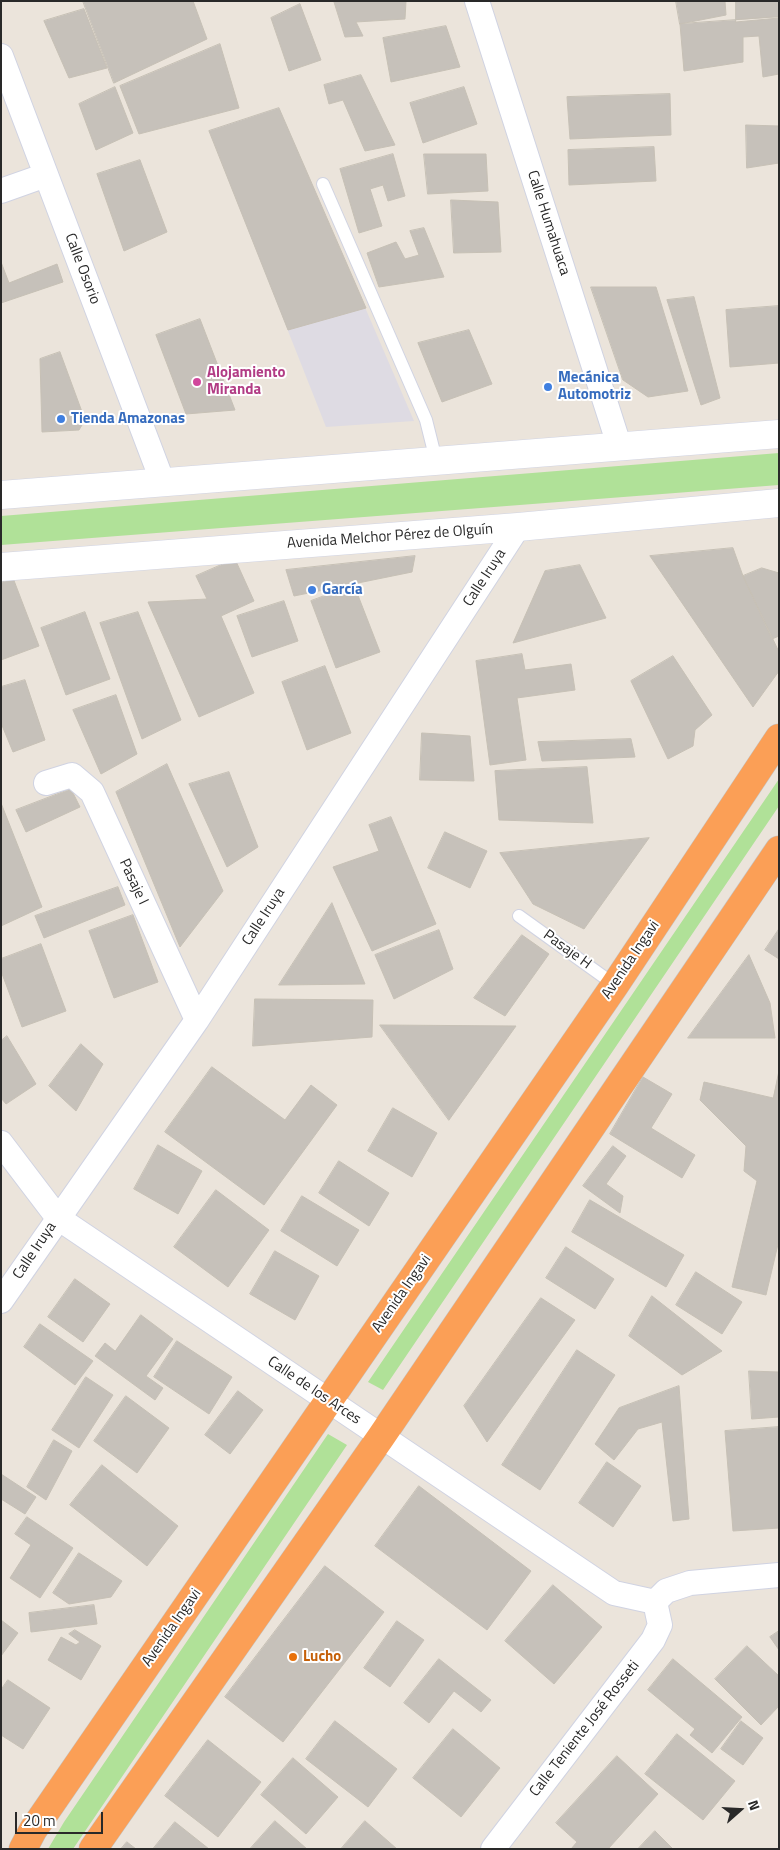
<!DOCTYPE html>
<html>
<head>
<meta charset="utf-8">
<style>
  body { margin:0 }
  #map { position:relative; width:780px; height:1850px; overflow:hidden; background:#ebe4db; font-family:"Titillium Web",sans-serif }
  canvas { display:block }
  .frame { position:absolute; inset:0; border:2px solid #292929; pointer-events:none }
  .north { position:absolute; left:715px; top:1785px; width:50px; height:50px; -webkit-text-stroke:4px #fff; paint-order:stroke; rotate:71deg; font-size:14px; font-weight:700; line-height:20px; text-align:center; color:#292929 }
  .north::after { content:''; display:block; margin:auto; width:18px; height:22px; background:#292929; clip-path:polygon(50% 0,100% 100%,50% 72%,0 100%) }
  .scale { position:absolute; left:15px; top:1812px; width:88px; height:22px; box-sizing:border-box; border:2px solid #292929; border-top:0; padding-left:6px; font-size:15px; line-height:18px; white-space:nowrap; color:#292929; -webkit-text-stroke:4px #fff; paint-order:stroke }
</style>
</head>
<body>
<div id="map">
<canvas width="780" height="1850"></canvas>
<div class="frame"></div>
<div class="north">N</div>
<div class="scale">20 m</div>
</div>
<script>
const g = document.querySelector('canvas').getContext('2d');
g.lineJoin = 'round';
function fillPath(path, color) { g.fillStyle = color; g.fill(path, 'evenodd'); }
function strokePath(path, color, width, dash) { g.strokeStyle = color; g.lineWidth = width; g.lineCap = dash ? 'butt' : 'round'; g.setLineDash(dash || []); g.stroke(path); }
function write(font, color, halo, rows, align = 'center') {
  g.font = font + ' "Titillium Web",sans-serif'; g.lineWidth = 4; g.setLineDash([]); g.textBaseline = 'middle'; g.strokeStyle = halo; g.fillStyle = color; for (const [text, x, y, turn = 0] of rows) {
    g.save(); g.translate(x, y); g.rotate((+turn || 0) * Math.PI / 180); g.textAlign = isNaN(turn) ? turn : align; if (halo) g.strokeText(text, 0, 0); g.fillText(text, 0, 0); g.restore();
  }
}
fillPath(new Path2D(`
  M279,108L414,421L326,427L209,131Z`), '#dedbe3');
fillPath(new Path2D(`
  M779,453V485L1,545V516Z
  M779,779V806L383,1390L368,1382Z
  M328,1434L347,1445L73,1849H48L64,1822Z`), '#b0e198');
const building = new Path2D(`
  M83,1H193L207,39L114,83Z
  M406,1L405,19L356,22L363,36L345,37L334,2Z
  M676,1H725L726,15L680,24Z
  M736,1H779V18L736,22Z
  M300,4L321,60L289,71L271,18Z
  M84,9L107,68L69,78L44,21Z
  M779,17V74L763,77L759,36L743,37V62L684,71L680,24Z
  M446,26L460,67L391,82L383,38Z
  M220,44L239,108L139,134L120,86Z
  M361,75L395,145L365,151L343,100L329,104L324,85Z
  M115,87L133,133L96,150L79,104Z
  M464,87L477,124L423,143L410,103Z
  M670,94L671,135L570,139L567,97Z
  M279,108L366,308L288,330L209,131Z
  M746,125L779,126V163L747,168Z
  M654,147L656,181L569,185L568,150Z
  M393,154L405,196L388,201L383,185L370,189L382,226L359,233L340,169Z
  M424,154H486L488,191L428,194Z
  M140,160L167,232L124,251L97,174Z
  M451,200L498,202L501,252L454,253Z
  M424,228L444,277L379,287L367,253L396,242L405,259L419,255L410,231Z
  M1,262L9,283L57,264L63,282L1,303Z
  M591,287H656L688,391L648,397L623,380Z
  M694,297L720,398L701,405L667,300Z
  M779,306V363L730,367L726,310Z
  M200,319L235,410L186,414L156,335Z
  M469,330L492,384L442,402L418,343Z
  M60,352L85,420L79,430L42,432L40,359Z
  M733,548L743,576L779,652V671L753,707L650,556Z
  M415,556L412,572L294,596L286,570Z
  M235,559L254,601L221,616L254,693L199,717L148,602L207,599L196,576Z
  M580,565L606,618L513,643L545,571Z
  M762,568L779,573V636L772,639L743,576Z
  M13,578L39,646L1,660V583Z
  M354,585L380,652L336,668L311,601Z
  M284,601L298,641L252,657L237,616Z
  M85,612L110,679L66,695L41,628Z
  M138,612L181,720L142,739L100,623Z
  M522,654L525,670L571,664L575,690L517,698L526,760L490,765L476,661Z
  M673,656L712,715L695,730L693,746L668,759L631,681Z
  M325,666L351,733L307,750L282,682Z
  M25,680L45,740L13,752L1,723V687Z
  M116,695L137,754L101,774L73,710Z
  M422,733L470,736L474,781L420,780Z
  M631,739L635,757L542,761L538,742Z
  M167,764L223,891L180,947L116,792Z
  M587,767L593,823L499,820L495,771Z
  M229,772L258,847L227,867L189,784Z
  M71,789L80,807L26,832L16,810Z
  M1,803L42,907L1,926Z
  M391,817L436,924L372,951L333,867L379,851L369,825Z
  M445,832L487,851L470,888L428,868Z
  M649,838L584,929L533,904L500,853Z
  M118,887L125,905L44,938L35,916Z
  M332,903L365,984L279,985Z
  M133,915L158,982L114,998L89,931Z
  M779,929V959L765,950Z
  M439,930L453,969L394,999L375,955Z
  M522,935L549,954L505,1016L474,998Z
  M41,944L66,1011L22,1027L1,971V959Z
  M749,955L770,1003L775,1038H688Z
  M255,999L373,1000L372,1037L253,1046Z
  M380,1025L516,1026L449,1120Z
  M7,1036L36,1084L6,1104L1,1098V1041Z
  M81,1044L103,1064L76,1111L49,1086Z
  M212,1067L285,1120L311,1085L337,1105L264,1205L165,1132Z
  M779,1071V1240L766,1295L732,1287L757,1181L744,1171L746,1146L700,1100L704,1082L773,1098Z
  M643,1077L672,1094L651,1128L695,1155L682,1178L610,1134Z
  M393,1108L437,1133L412,1177L368,1151Z
  M158,1145L202,1171L178,1214L134,1189Z
  M613,1146L626,1156L606,1184L623,1196L620,1213L583,1186Z
  M339,1161L389,1193L369,1226L319,1193Z
  M216,1190L269,1230L228,1287L174,1247Z
  M302,1196L359,1230L337,1266L281,1231Z
  M590,1200L684,1255L666,1287L572,1232Z
  M566,1247L614,1279L595,1309L546,1278Z
  M275,1251L319,1276L295,1320L250,1294Z
  M696,1272L742,1302L722,1334L676,1305Z
  M75,1279L110,1304L83,1342L48,1317Z
  M652,1296L722,1351L682,1375L629,1336Z
  M541,1298L575,1320L487,1442L464,1406Z
  M141,1315L173,1339L146,1376L163,1388L155,1400L95,1356L105,1343L115,1351Z
  M40,1324L93,1361L75,1385L24,1347Z
  M177,1341L232,1377L209,1414L154,1377Z
  M577,1350L615,1375L540,1490L502,1465Z
  M749,1371L779,1372V1417L752,1419Z
  M86,1377L113,1395L79,1448L52,1430Z
  M679,1386L689,1519L673,1521L662,1422L638,1429L614,1460L595,1444L619,1408Z
  M238,1391L263,1410L230,1454L205,1435Z
  M126,1396L169,1428L137,1473L94,1441Z
  M779,1427V1528L733,1531L725,1431Z
  M54,1440L72,1451L46,1500L27,1487Z
  M607,1462L641,1486L613,1527L579,1503Z
  M102,1465L178,1526L147,1566L70,1505Z
  M1,1474L36,1497L25,1514L1,1499Z
  M419,1486L531,1571L487,1630L375,1546Z
  M27,1517L73,1548L40,1598L10,1578L31,1545L15,1534Z
  M79,1553L122,1581L111,1597L69,1604L53,1593Z
  M325,1566L384,1612L283,1742L225,1697Z
  M553,1585L602,1627L554,1684L505,1641Z
  M94,1605L97,1624L31,1632L29,1613Z
  M1,1620L18,1633L1,1656Z
  M397,1621L424,1640L390,1687L364,1668Z
  M75,1630L101,1646L81,1680L48,1660L61,1637L76,1645L80,1642L69,1634Z
  M779,1631V1650L770,1637Z
  M747,1646L779,1676V1706L761,1725L715,1679Z
  M439,1659L491,1700L481,1712L454,1691L429,1723L404,1703Z
  M673,1659L742,1717L712,1753L690,1735L695,1729L648,1690Z
  M8,1680L50,1708L23,1749L1,1735V1690Z
  M335,1721L397,1769L368,1807L306,1759Z
  M741,1721L763,1738L743,1765L721,1749Z
  M453,1729L500,1768L461,1817L413,1778Z
  M677,1734L735,1781L703,1820L645,1774Z
  M208,1740L261,1782L218,1837L165,1796Z
  M617,1756L658,1794L608,1849H571L577,1842L556,1823Z
  M293,1758L338,1797L306,1834L261,1795Z
  M275,1821L307,1849H250Z
  M365,1821L397,1849H341Z
  M175,1822L209,1849H153Z
  M655,1831L673,1849H638Z
  M127,1842L136,1849H121Z`);
fillPath(building, '#c6c1ba');
strokePath(building, '#c6c0b5', 1);
const lane = new Path2D(`
  M323,184L426,420L436,460
  M519,916L615,985`);
const street = new Path2D(`
  M477,1L619,445
  M1,56L163,483
  M1,191L46,175
  M46,783L72,775L92,792L197,1020
  M1,1143L58,1218L614,1593L655,1602
  M1,1301L197,1020L518,527
  M655,1602L666,1591L690,1583L779,1575
  M493,1849L653,1640L660,1625L655,1602`);
const secondary = new Path2D(`
  M1,495L779,434
  M1,567L518,527L779,503`);
const highway = new Path2D(`
  M23,1849L33,1830L615,985L779,738
  M93,1849L381,1437L779,850`);
strokePath(lane, '#d0d3e2', 14);
strokePath(street, '#d0d3e2', 26);
strokePath(secondary, '#d0d3e2', 29);
strokePath(highway, '#c3c3c3', 29);
strokePath(lane, '#fff', 12);
strokePath(street, '#fff', 24);
strokePath(secondary, '#fff', 28);
strokePath(highway, '#fb9f56', 28);
for (const [x, y, r, color] of [
  [197,382,5,"#d1479c"],
  [548,387,5,"#3f7fe0"],
  [61,419,5,"#3f7fe0"],
  [312,590,5,"#3f7fe0"],
  [293,1657,5,"#e8710a"]
]) { const dot = new Path2D(); dot.arc(x, y, r, 0, 2 * Math.PI); g.fillStyle = color; g.fill(dot); strokePath(dot, '#fff', 2); }
write('15px', '#292929', '#fff', [
  ["Calle Humahuaca",548,223,72],
  ["Calle Osorio",82,269,69],
  ["Avenida Melchor Pérez de Olguín",390,537,-4],
  ["Calle Iruya",485,578,-57],
  ["Pasaje I",133,882,65],
  ["Calle Iruya",264,917,-57],
  ["Pasaje H",567,950,36],
  ["Avenida Ingavi",631,960,-56],
  ["Calle Iruya",35,1251,-56],
  ["Avenida Ingavi",402,1294,-55],
  ["Calle de los Arces",314,1391,34],
  ["Avenida Ingavi",172,1628,-55],
  ["Calle Teniente José Rosseti",585,1729,-52]
]);
write('bold 15px', '#b23c85', '#fff', [
  ["Alojamiento",207,373],
  ["Miranda",207,390]
], 'left');
write('bold 15px', '#366cbe', '#fff', [
  ["Mecánica",558,378],
  ["Automotriz",558,395],
  ["Tienda Amazonas",71,419],
  ["García",322,590]
], 'left');
write('bold 15px', '#c56008', '#fff', [
  ["Lucho",303,1657]
], 'left');
</script>
</body>
</html>
